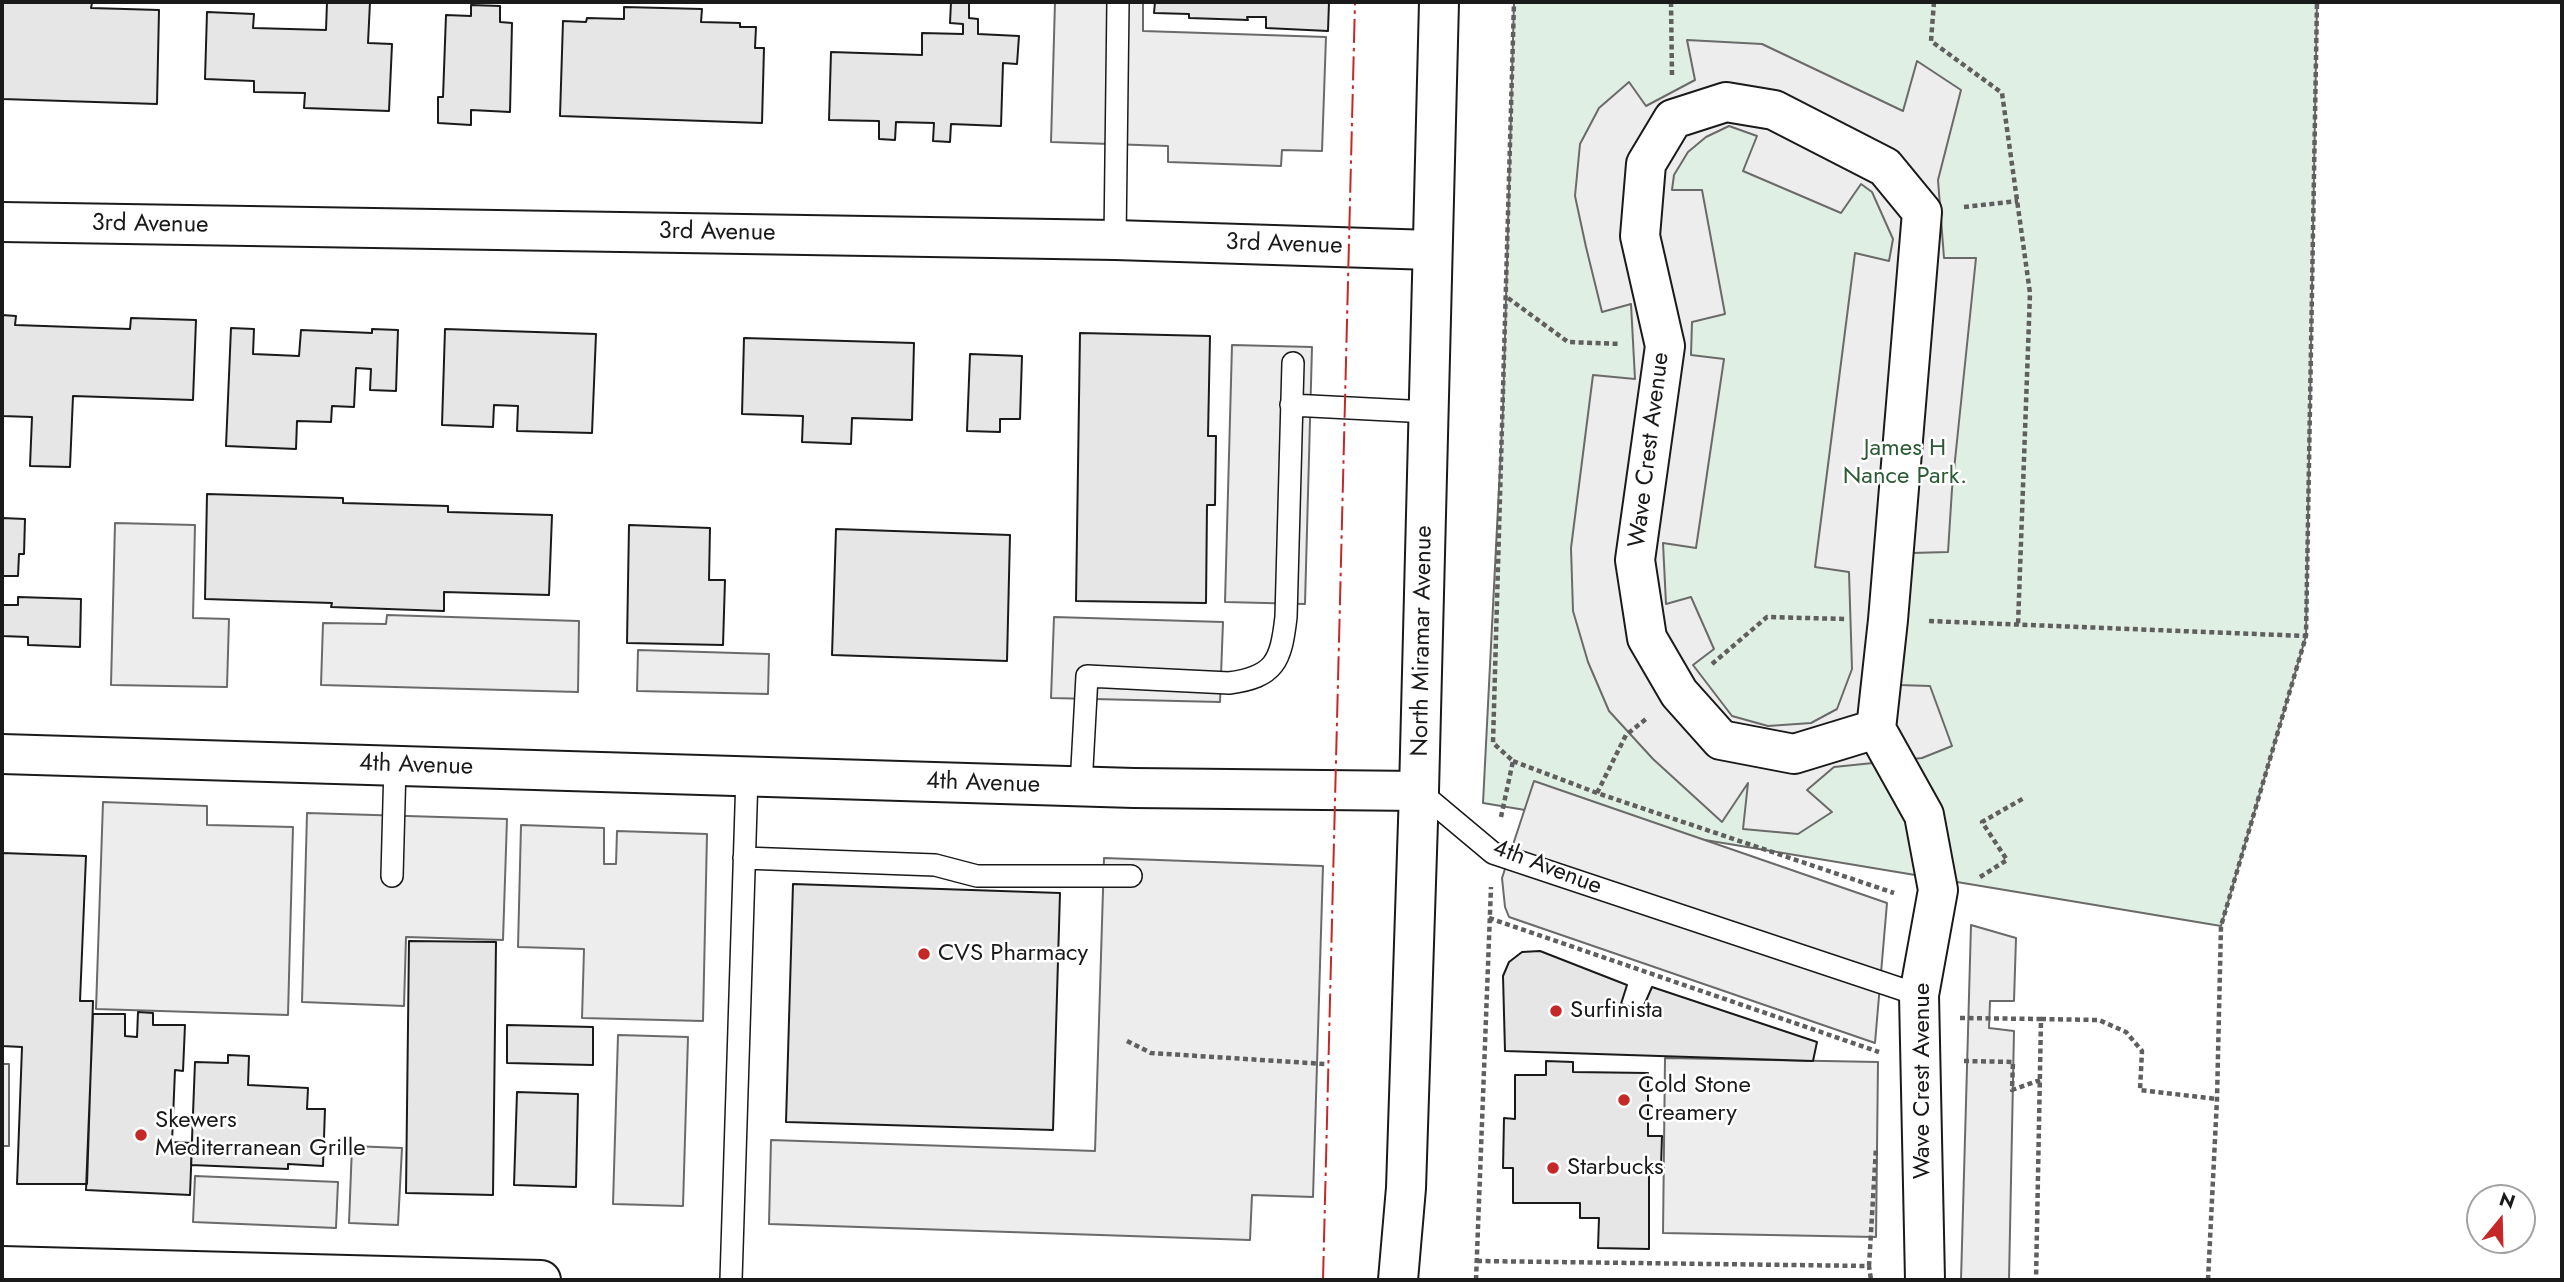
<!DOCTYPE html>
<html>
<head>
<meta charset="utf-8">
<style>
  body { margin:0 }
  #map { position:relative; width:2564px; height:1282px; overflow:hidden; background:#fff; font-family:Jost,sans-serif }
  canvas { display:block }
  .frame { position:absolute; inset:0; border:4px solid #1a1a1a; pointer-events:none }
  .north { position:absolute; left:2466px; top:1184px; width:70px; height:70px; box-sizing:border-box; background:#fff; border:2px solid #a3a3a3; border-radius:50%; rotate:19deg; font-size:19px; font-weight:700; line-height:28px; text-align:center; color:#1a1a1a }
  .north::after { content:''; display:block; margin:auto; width:24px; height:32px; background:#c62828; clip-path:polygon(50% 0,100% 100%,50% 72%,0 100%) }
</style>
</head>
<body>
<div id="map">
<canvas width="2564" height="1282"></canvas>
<div class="frame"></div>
<div class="north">N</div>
</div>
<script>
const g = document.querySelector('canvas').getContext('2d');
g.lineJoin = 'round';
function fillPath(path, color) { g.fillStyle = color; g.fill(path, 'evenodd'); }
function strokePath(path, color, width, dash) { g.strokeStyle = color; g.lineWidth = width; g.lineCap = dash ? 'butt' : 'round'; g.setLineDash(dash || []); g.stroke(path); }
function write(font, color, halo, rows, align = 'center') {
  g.font = font + ' Jost,sans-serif'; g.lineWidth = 5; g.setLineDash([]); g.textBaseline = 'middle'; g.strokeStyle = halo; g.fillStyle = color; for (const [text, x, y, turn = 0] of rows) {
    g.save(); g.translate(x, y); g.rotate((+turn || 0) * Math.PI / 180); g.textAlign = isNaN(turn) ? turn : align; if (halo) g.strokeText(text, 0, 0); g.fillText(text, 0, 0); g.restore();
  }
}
const green = new Path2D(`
  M1514,2H2317L2306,636L2221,926L1483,803L1503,409Z`);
fillPath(green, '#e0efe3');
strokePath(green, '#6a6a6a', 2);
const parking = new Path2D(`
  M1055,2H1143V31L1326,37L1322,151L1282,150L1281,166L1168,162V146L1051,142Z
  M1687,40L1762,44L1903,111L1917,61L1961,90L1938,180L1944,258H1976L1952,489L1948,552L1911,553L1899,685L1930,686L1952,746L1922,758L1834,767L1807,790L1832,812L1798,834L1743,829L1748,783L1722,822L1653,759L1609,711L1588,662L1573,611L1571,548L1593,375L1635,379L1631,304L1602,312L1586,247L1575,196L1580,144L1599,108L1629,82L1646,106L1695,80ZM1729,126L1757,136L1743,171L1841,213L1861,184L1872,192L1893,239L1889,261L1855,253L1815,567L1849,572L1852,669L1837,709L1811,723L1768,726L1732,716L1693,665L1714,649L1691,597L1666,604L1663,543L1696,548L1724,359L1691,355L1692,322L1725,314L1702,190H1672L1674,175L1688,152L1706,137Z
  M1232,345L1312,347L1305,604L1225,602Z
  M115,523L195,525L193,618L229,619L227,687L111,685Z
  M387,615L579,621L578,692L321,685L323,623L386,624Z
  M1054,617L1223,622L1220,702L1051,698Z
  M638,650L769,654L768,694L637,691Z
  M1534,781L1887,903L1875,1043L1509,917L1505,907L1502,878Z
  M103,802L207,806V825L293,827L288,1015L96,1009Z
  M307,813L507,819L503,940L406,937L404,1006L302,1002Z
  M521,825L604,828V864H616L617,831L707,834L703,1021L582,1018L584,949L518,947Z
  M1104,858L1323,866L1313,1197L1252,1195L1250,1240L769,1224L771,1140L1095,1151Z
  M1971,925L2016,938L2014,1001H1990L1989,1028L2014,1031L2009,1280H1961Z
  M618,1035L688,1037L683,1206L613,1204Z
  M1665,1058L1878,1062L1876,1237L1663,1233Z
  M2,1064H9V1146H2Z
  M352,1146L402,1148L398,1225L349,1223Z
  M195,1176L338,1182L336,1228L193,1222Z`);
fillPath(parking, '#ededed');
strokePath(parking, '#6a6a6a', 2);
const building = new Path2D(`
  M2,2L92,3L91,8L159,10L157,104L2,99Z
  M327,2H370L368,43L392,44L389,111L304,108L305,93L254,92V81L205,79L207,12L254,14L253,28L326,30Z
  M951,2H969V18L978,19V34L1019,36L1017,64L1003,63L1001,126L951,124L950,142L933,141L934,123L896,122L895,140L879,139V121L829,120L831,52L922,55V33L963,34V24L950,23Z
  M1155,2H1329L1328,31L1266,28V17H1247L1248,20L1189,18V14L1154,13Z
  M471,5L500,6V22L512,23L510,112L471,110V125L438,123V97H443L446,15L471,16Z
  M624,7L702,9L701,22L740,23V27H756L755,48H764L762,123L560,116L563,21L586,22L587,18L624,19Z
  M2,315L16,316L15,325L130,329L131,318L196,320L193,400L73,396L70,467L30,466L32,417L2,416Z
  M231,328L254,329L253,354L299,356L301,330L372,333V329L398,330L396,391L370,390L371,369L356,368L354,407L332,406L331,422L297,421L296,449L226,446Z
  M445,329L596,334L592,433L517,431L518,406L494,405L493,427L442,425Z
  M1080,333L1210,336L1208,436H1216L1215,505H1207L1206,603L1076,601Z
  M744,338L914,343L912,420L852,418L851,444L802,442L803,416L742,414Z
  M970,354L1022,356L1020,419H1000V432L967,431Z
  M207,494L343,498V503L448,506V512L552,515L549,595L444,592V611L331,607L332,603L205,599Z
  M2,518L25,519L24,554H19L18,576H2Z
  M629,525L710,528L709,580H725L723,645L627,643Z
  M836,529L1010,535L1007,661L832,655Z
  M18,597L81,599L80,647L28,645V637L2,636V605H18Z
  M2,853L86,856L80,1001H93L87,1184H17L22,1047L2,1046Z
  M793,884L1060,893L1053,1130L786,1122Z
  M409,941L496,942L493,1195L406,1193Z
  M1540,951L1627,985L1621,1004L1642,1010L1652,987L1817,1042L1813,1061L1505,1051L1503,976L1509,962L1522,952Z
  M138,1012L153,1013V1025H185L183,1071L175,1070L172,1142L192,1143L190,1195L86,1190L93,1014H125V1036L137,1037Z
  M507,1025L593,1027V1065L507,1063Z
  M228,1055L249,1056L248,1085L308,1088L307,1109H325L323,1166L288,1164V1169L191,1165L195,1062L228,1063Z
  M1546,1061L1573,1062V1072L1648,1073V1136H1662L1661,1167H1649V1249L1598,1248L1599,1218H1580V1203H1513V1168H1503L1504,1118L1515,1119V1075H1546Z
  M517,1092L578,1094L576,1187L514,1185Z`);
fillPath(building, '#e6e6e6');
strokePath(building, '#1a1a1a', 2);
const lane = new Path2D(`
  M1115,240L1118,2
  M1291,405L1428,412
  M1081,786L1087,676L1229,683C1275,677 1281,661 1286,617L1293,363
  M1419,791L1493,853L1919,995
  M744,858L935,865L977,876H1131
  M392,876L395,765
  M731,1280L747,776`);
const street = new Path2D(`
  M2,222L1115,240L1432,250
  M1876,729L1794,754L1721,740L1679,693L1647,638L1635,560L1665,346L1640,236L1646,164L1673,119L1726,102L1774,110L1885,167L1922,212L1888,620L1876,729L1924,815L1938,890L1919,995L1925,1280
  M2,754L1134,788L1419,791`);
const primary = new Path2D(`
  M2,1266L541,1280
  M1398,1280L1406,1188L1419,791L1439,2`);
strokePath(lane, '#1a1a1a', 24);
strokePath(street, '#1a1a1a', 42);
strokePath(primary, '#1a1a1a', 42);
strokePath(new Path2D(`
  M1671,2L1672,76
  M1934,2L1931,41L2002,93L2030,293L2018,625
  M1964,207L2018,201
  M1508,298L1568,342L1621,344
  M1929,621L2306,636
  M1712,664L1767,617L1846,619
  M1513,761L1597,793L1894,893
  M1597,793L1626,735L1646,719
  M1501,817L1513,761L1493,743L1514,2
  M1980,877L2007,860L1982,822L2024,798
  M1489,918L1879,1052
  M1960,1018L2041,1019L2036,1280
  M2041,1019L2099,1020L2126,1032L2142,1051L2140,1090L2217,1099
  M1127,1041L1151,1053L1325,1064
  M1964,1061L2013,1062L2012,1090L2040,1080
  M1477,1261L1869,1266L1871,1280
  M1869,1266L1876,1148
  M1476,1280L1491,887
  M2208,1280L2217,1099L2221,926L2306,636L2317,2`), '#5f5f5f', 4.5, [5, 3.5]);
strokePath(lane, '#fff', 21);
strokePath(street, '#fff', 38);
strokePath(primary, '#fff', 38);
strokePath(new Path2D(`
  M1323,1280L1355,2`), '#c62828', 2, [24, 5, 3.5, 5]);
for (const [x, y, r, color] of [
  [924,954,7,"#c62828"],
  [1556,1011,7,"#c62828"],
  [1624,1100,7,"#c62828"],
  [141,1135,7,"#c62828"],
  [1553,1168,7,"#c62828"]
]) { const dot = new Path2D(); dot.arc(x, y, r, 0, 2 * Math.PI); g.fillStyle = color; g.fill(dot); strokePath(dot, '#fff', 2.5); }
write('24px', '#1a1a1a', '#fff', [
  ["3rd Avenue",150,225,1],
  ["3rd Avenue",717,233,1],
  ["3rd Avenue",1284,245,2],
  ["Wave Crest Avenue",1650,450,-83],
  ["North Miramar Avenue",1423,641,-89],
  ["4th Avenue",416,766,2],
  ["4th Avenue",983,784,2],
  ["4th Avenue",1547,868,21],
  ["Wave Crest Avenue",1923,1081,-90]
]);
write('24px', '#2b5a34', '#fff', [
  ["James H",1905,449],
  ["Nance Park.",1905,477]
]);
write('24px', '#1a1a1a', '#fff', [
  ["CVS Pharmacy",938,954],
  ["Surfinista",1570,1011],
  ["Cold Stone",1638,1086],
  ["Creamery",1638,1114],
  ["Skewers",155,1121],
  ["Mediterranean Grille",155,1149],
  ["Starbucks",1567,1168]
], 'left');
</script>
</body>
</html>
